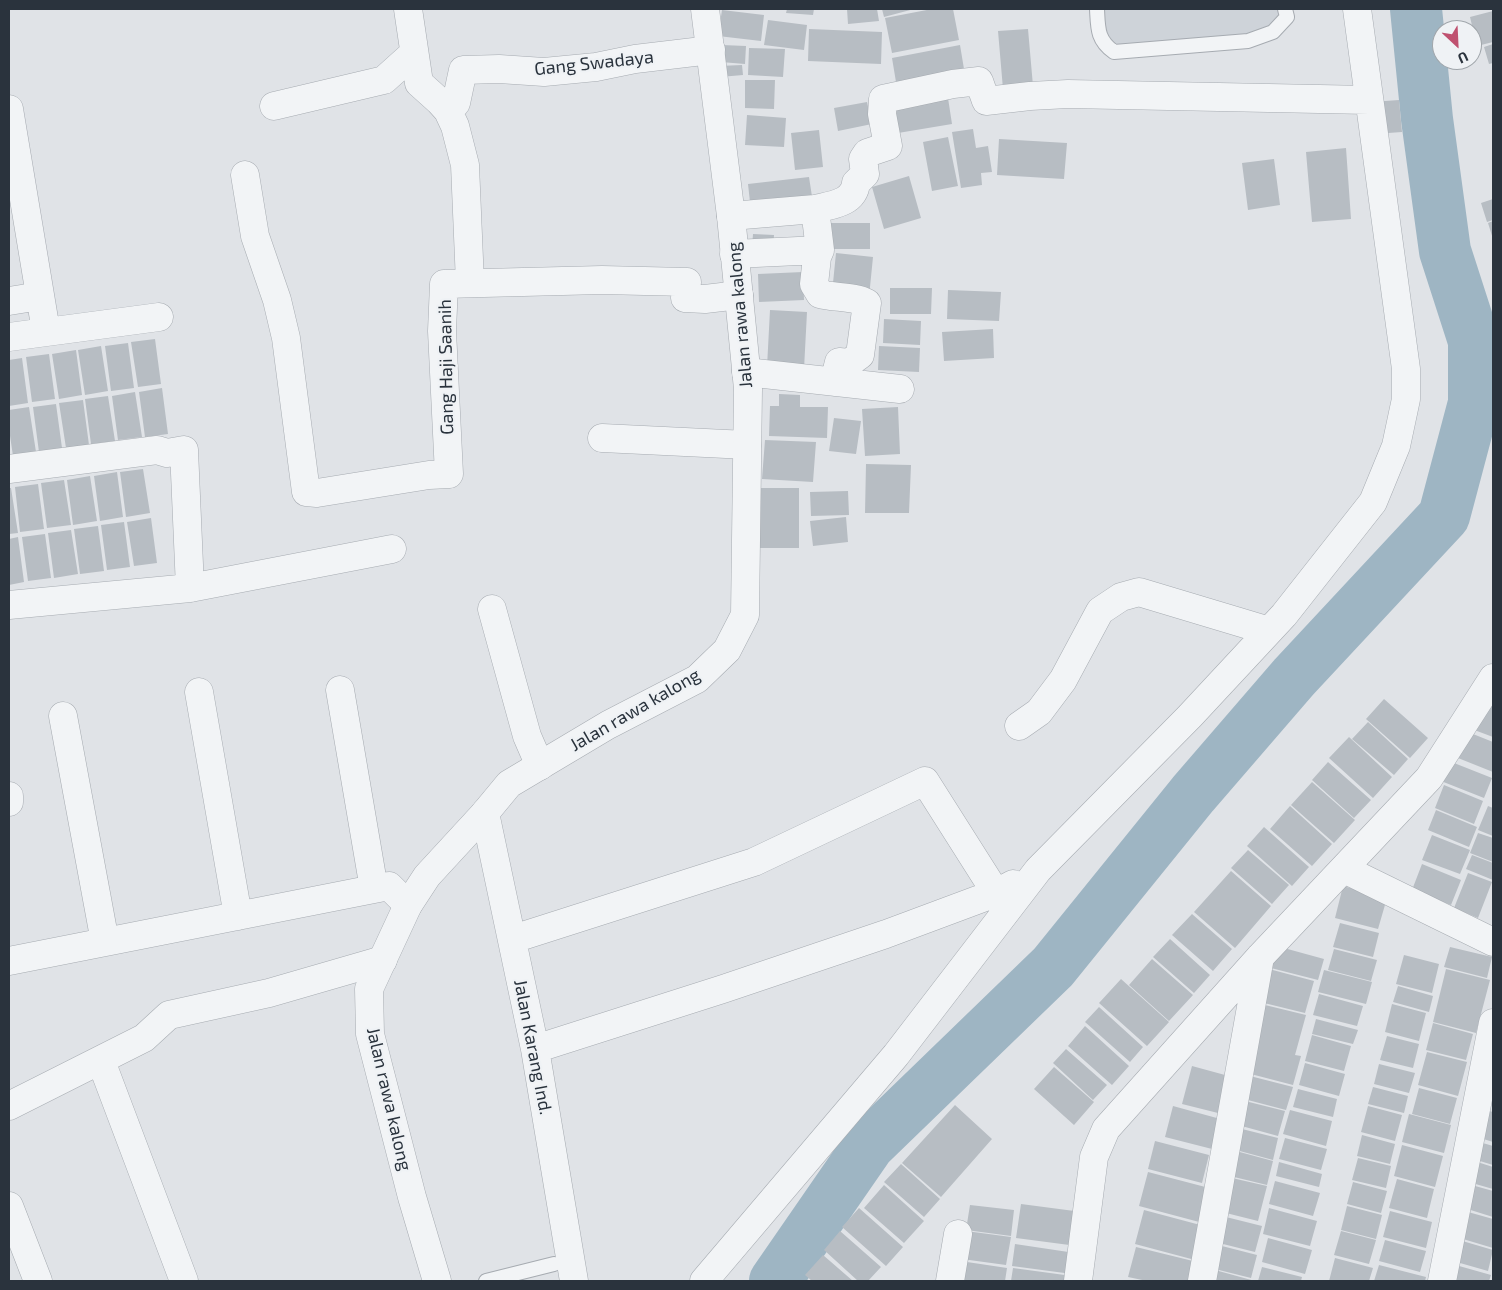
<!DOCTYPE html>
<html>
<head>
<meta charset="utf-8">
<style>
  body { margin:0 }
  #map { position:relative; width:1502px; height:1290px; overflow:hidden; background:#e0e3e7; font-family:"Exo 2",sans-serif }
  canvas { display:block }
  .frame { position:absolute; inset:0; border:10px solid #2a333d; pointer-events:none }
  .north { position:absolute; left:1432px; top:20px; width:50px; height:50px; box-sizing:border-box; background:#eff2f5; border:1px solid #a0a6ab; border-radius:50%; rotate:155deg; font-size:14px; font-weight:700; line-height:20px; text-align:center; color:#2a333d }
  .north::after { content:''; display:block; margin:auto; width:18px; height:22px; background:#bf5170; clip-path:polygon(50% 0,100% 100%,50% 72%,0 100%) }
</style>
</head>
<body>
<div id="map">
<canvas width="1502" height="1290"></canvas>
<div class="frame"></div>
<div class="north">U</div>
</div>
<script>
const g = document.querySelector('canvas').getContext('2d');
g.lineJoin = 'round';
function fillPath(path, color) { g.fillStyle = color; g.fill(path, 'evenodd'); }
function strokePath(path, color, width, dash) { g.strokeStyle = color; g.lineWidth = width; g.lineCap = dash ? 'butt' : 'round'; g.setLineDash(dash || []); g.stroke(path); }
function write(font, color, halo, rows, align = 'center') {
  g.font = font + ' "Exo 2",sans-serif'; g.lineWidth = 4.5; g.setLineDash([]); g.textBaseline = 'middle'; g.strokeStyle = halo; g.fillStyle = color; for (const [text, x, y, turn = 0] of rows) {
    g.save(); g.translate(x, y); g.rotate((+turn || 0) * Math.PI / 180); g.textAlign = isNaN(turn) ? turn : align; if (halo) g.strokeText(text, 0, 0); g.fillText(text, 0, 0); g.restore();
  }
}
fillPath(new Path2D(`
  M1097,9H1285L1273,32L1114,52Z`), '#ced3d9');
strokePath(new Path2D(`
  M775,1281L869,1145L1053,967L1193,794L1294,677L1444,516L1474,403V341L1445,251L1427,119L1416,9`), '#9eb5c3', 52);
fillPath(new Path2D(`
  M787,9H814L813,15L786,13Z
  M847,9H877L879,21L848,24Z
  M882,9H914L884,17Z
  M932,9H953L959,40L892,53L885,18Z
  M722,10L764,15L761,41L718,36Z
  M1493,11V42L1477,46L1470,17Z
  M768,20L807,25L804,50L764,45Z
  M809,29L882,32L881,64L808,61Z
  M1028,29L1033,86L1003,89L998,31Z
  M1493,44V63L1489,64L1484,47Z
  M722,45L746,46L745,64L721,62Z
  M960,45L965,75L897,88L892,58Z
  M749,48L785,49L783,77L748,75Z
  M742,65L743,75L720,77L719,66Z
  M745,80H775L774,109L745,108Z
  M948,98L952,124L898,133L894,107Z
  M1399,100L1402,132L1374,134L1371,102Z
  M867,102L872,124L838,131L834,108Z
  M747,115L786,118L784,147L745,145Z
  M973,129L976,148L988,146L992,172L981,173L982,185L961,188L952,132Z
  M819,130L823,167L795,170L791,133Z
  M948,137L958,186L932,191L923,142Z
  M999,139L1067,143L1064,179L997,175Z
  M1346,148L1351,219L1312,222L1306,152Z
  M1274,159L1280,205L1248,210L1242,163Z
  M909,176L921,218L884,229L872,187Z
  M809,177L813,203L751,211L748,184Z
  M1493,199V220L1487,222L1481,203Z
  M1493,221V239L1488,223Z
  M826,223H870V249H826Z
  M753,234L774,235L773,249L752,248Z
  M836,253L873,257L869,297L832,293Z
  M803,272L804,300L759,302L758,274Z
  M890,288H932L931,314H890Z
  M948,290L1001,292L999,321L947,319Z
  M770,310L807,312L804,369L767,367Z
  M884,319L921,321L920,345L883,343Z
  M993,329L994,358L944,361L942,332Z
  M155,339L161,384L138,387L131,342Z
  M128,343L134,388L111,391L105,346Z
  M101,346L108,391L85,395L78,350Z
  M879,346L920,348L919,372L878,370Z
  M76,350L82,395L59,399L52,354Z
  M49,354L55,399L32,402L26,357Z
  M22,358L28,403L9,406V360Z
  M162,388L168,434L145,437L139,392Z
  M135,392L142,437L118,440L112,396Z
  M779,394L800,395V407H828L827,438L769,436L770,406H779Z
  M108,396L115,441L91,444L85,399Z
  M83,400L89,445L66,448L59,403Z
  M56,404L62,448L39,452L33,407Z
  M29,407L36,452L13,456L9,429V410Z
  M898,407L900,454L865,456L862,409Z
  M834,418L861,421L856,454L829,451Z
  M765,440L816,442L813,482L762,479Z
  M866,464L911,465L909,513H865Z
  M143,469L150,513L126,517L120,472Z
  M117,472L123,517L100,521L94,476Z
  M90,476L97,521L73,525L67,480Z
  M64,480L71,525L47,528L41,483Z
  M38,484L44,529L20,532L15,487Z
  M9,488H11L18,533L9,534Z
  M759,488H799V548H758Z
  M848,491L849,515L811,516L810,492Z
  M846,517L848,542L813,546L810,521Z
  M151,518L157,563L134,566L127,522Z
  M124,522L130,567L107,570L101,525Z
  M98,526L104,571L80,574L74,529Z
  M71,530L78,574L54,578L48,533Z
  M45,534L51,578L28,581L22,537Z
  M18,537L24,582L9,585V539Z
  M1384,699L1428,738L1410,758L1366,719Z
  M1480,700L1493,705V737L1469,728Z
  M1368,722L1408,759L1394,775L1352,739Z
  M1468,732L1493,742V772L1458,758Z
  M1349,737L1392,777L1373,798L1329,758Z
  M1449,761L1492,778L1484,798L1441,781Z
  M1328,762L1371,800L1354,818L1312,780Z
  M1312,782L1355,820L1334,843L1291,805Z
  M1444,785L1483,801L1474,824L1435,808Z
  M1290,806L1332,844L1312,866L1270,829Z
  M1488,806L1493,808V836L1478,830Z
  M1436,810L1477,827L1469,847L1428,830Z
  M1264,827L1309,867L1292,886L1247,846Z
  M1478,833L1493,838V862L1470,853Z
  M1432,835L1470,850L1460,874L1422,860Z
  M1248,850L1289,885L1272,904L1231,868Z
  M1472,855L1493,863V880L1466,869Z
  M1422,864L1461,880L1451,905L1412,890Z
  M1231,871L1271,906L1235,948L1194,912Z
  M1468,873L1492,882L1478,918L1454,908Z
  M1343,886L1387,898L1378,929L1335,918Z
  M1192,914L1232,949L1213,971L1172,935Z
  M1340,923L1379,933L1373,957L1333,947Z
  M1170,939L1210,975L1194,993L1153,957Z
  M1273,945L1324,959L1318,980L1267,967Z
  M1450,947L1492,957L1487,978L1444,967Z
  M1334,949L1377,960L1371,981L1328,970Z
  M1404,955L1439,964L1432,993L1396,984Z
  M1152,959L1193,995L1169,1021L1129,985Z
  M1269,969L1314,981L1305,1013L1260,1002Z
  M1446,969L1490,980L1476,1033L1433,1022Z
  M1324,970L1372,982L1366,1004L1318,992Z
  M1121,979L1169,1022L1147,1046L1099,1003Z
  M1398,986L1433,996L1429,1012L1393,1002Z
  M1319,994L1363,1006L1357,1026L1313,1015Z
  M1392,1004L1426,1013L1419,1041L1385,1032Z
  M1265,1005L1306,1015L1295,1055L1301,1056L1293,1085L1247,1073Z
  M1099,1007L1143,1047L1130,1062L1085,1022Z
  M1316,1019L1358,1030L1353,1044L1312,1034Z
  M1433,1023L1473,1034L1466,1060L1426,1050Z
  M1085,1026L1129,1066L1112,1085L1068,1046Z
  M1312,1035L1351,1046L1344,1071L1305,1061Z
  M1387,1036L1419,1044L1413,1068L1380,1060Z
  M1066,1049L1107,1085L1093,1100L1053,1063Z
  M1427,1052L1467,1062L1458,1096L1418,1085Z
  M1305,1063L1345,1074L1339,1096L1299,1085Z
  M1379,1064L1415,1073L1409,1093L1374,1084Z
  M1192,1066L1236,1078L1226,1115L1182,1104Z
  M1054,1067L1094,1102L1074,1125L1034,1089Z
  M1250,1076L1293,1087L1286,1110L1244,1099Z
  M1373,1087L1408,1096L1404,1113L1368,1104Z
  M1419,1088L1457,1098L1450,1124L1412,1114Z
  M1298,1089L1337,1099L1333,1117L1293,1107Z
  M1245,1101L1285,1111L1278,1136L1238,1125Z
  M955,1105L992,1139L941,1197L902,1163Z
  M1173,1106L1224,1120L1216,1150L1165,1137Z
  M1368,1106L1402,1115L1395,1141L1361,1132Z
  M1482,1109L1493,1112V1142L1474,1136Z
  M1290,1110L1332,1121L1326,1146L1283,1134Z
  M1409,1114L1451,1125L1444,1153L1402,1142Z
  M1242,1129L1278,1138L1273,1160L1236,1150Z
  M1362,1135L1395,1144L1390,1164L1357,1156Z
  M1285,1138L1327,1149L1321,1170L1279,1159Z
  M1155,1141L1209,1155L1202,1183L1148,1169Z
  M1476,1141L1493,1146V1165L1470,1158Z
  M1402,1145L1443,1156L1435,1187L1394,1176Z
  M1236,1151L1273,1161L1267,1185L1230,1176Z
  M1358,1158L1391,1166L1386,1188L1352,1180Z
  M1471,1160L1493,1167V1189L1465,1181Z
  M1279,1162L1322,1174L1319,1187L1276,1176Z
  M901,1164L940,1199L924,1217L884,1182Z
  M1148,1172L1213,1189L1203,1223L1139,1206Z
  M1232,1178L1267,1186L1258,1221L1222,1212Z
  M1397,1179L1434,1189L1427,1218L1389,1208Z
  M1275,1181L1320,1193L1313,1216L1269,1204Z
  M1353,1182L1387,1191L1381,1213L1347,1204Z
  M1468,1184L1493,1191V1217L1461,1207Z
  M884,1185L924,1221L904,1243L864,1208Z
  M1021,1204L1082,1212L1077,1246L1016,1238Z
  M970,1205L1014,1210L1011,1236L966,1230Z
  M1347,1206L1382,1215L1376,1239L1341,1230Z
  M859,1208L903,1247L886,1266L842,1227Z
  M1269,1208L1317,1221L1310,1246L1263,1234Z
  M1144,1210L1204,1226L1195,1260L1135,1244Z
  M1461,1210L1493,1219V1248L1453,1236Z
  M1390,1211L1432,1222L1426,1248L1383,1237Z
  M1222,1216L1262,1226L1255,1252L1215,1242Z
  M840,1231L881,1267L868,1281H858L824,1250Z
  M966,1231L1011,1237L1006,1265L962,1259Z
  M1341,1231L1376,1240L1369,1264L1334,1255Z
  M1268,1238L1312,1250L1305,1274L1262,1262Z
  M1385,1240L1426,1251L1420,1272L1379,1261Z
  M1459,1240L1493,1250L1488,1271L1453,1261Z
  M1015,1244L1075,1253L1072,1274L1012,1266Z
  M1218,1245L1257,1255L1251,1278L1211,1268Z
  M1136,1247L1197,1262L1192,1281H1147L1128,1277Z
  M823,1255L853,1281H812L805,1275Z
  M1335,1258L1373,1268L1369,1281H1329Z
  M967,1262L1007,1268L1005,1281H964Z
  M1452,1264L1491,1275L1489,1281H1447Z
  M1379,1265L1426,1277L1425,1281H1374Z
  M1262,1267L1302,1277L1301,1281H1258Z
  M1013,1268L1072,1276L1071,1281H1011Z
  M1215,1270L1255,1281H1212Z`), '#b7bdc3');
const service = new Path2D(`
  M1097,9C1098,28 1097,40 1114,52L1248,41L1273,32L1287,17L1285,9
  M486,1281L554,1264`);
const minor = new Path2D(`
  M408,9L419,83L439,101L448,111L455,126L465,165L470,283
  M274,106L384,80L414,53
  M9,109L46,331
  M448,111L456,103L463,70L499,69L544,72L596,67L635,59L711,50
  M245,175L255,236L277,300L286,338L306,492L317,493L429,475L449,474L442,331L444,284L602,280L687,282L685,298L705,299L739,295
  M731,216L815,209
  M734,254L820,250
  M9,301L40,296
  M9,337L159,317
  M746,372L900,389
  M834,382L839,362L849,363L860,355L867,303C854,296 834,298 820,294L814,284L817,257L820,250L815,209C832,205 854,203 856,183L865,174L863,159L867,153L888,146L882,114L883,99L953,84L979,81L986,101L1030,96L1068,94L1369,100
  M602,438L747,445
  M9,469L157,450L167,453L184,450L190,588
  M9,605L190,588L392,549
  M492,609L527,736L540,766
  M340,690L374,889
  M199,692L238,916
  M63,716L105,942
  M1019,726L1039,712L1063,680L1100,611L1121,597L1139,592L1269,631
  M9,796V802
  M485,813L535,1049L574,1281
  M1344,869L1493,942
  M513,939L754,862L925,781L996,893
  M9,961L389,886L408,905
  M535,1049L723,989L886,934L996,893L1013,884
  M101,1061L184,1281
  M9,1106L144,1038L169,1015L269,993L383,960
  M9,1206L38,1281
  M704,1281L896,1055L1038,870L1190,716L1284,615L1373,502L1396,446L1406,399V369L1357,9
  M950,1281L958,1234
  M1078,1281L1094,1157L1106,1129L1260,957L1429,778L1493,678
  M1202,1281L1260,957
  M1442,1281L1493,1023`);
const tertiary = new Path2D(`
  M437,1281L412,1197L370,1034L369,989L408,905L427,876L485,813L509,784L608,725L697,679L727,650L745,615L748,389L731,216L705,9`);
strokePath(service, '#a6abb1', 16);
strokePath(minor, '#a6abb1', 29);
strokePath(tertiary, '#a6abb1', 29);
strokePath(service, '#f2f4f6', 14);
strokePath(minor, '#f2f4f6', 28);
strokePath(tertiary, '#f2f4f6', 28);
write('18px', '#2a333d', '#eff2f5', [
  ["Gang Swadaya",594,63,-6],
  ["Jalan rawa kalong",740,315,-95],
  ["Gang Haji Saanih",446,367,-91],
  ["Jalan rawa kalong",635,710,-30],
  ["Jalan Karang Ind.",533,1047,79],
  ["Jalan rawa kalong",389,1099,77]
]);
</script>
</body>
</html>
